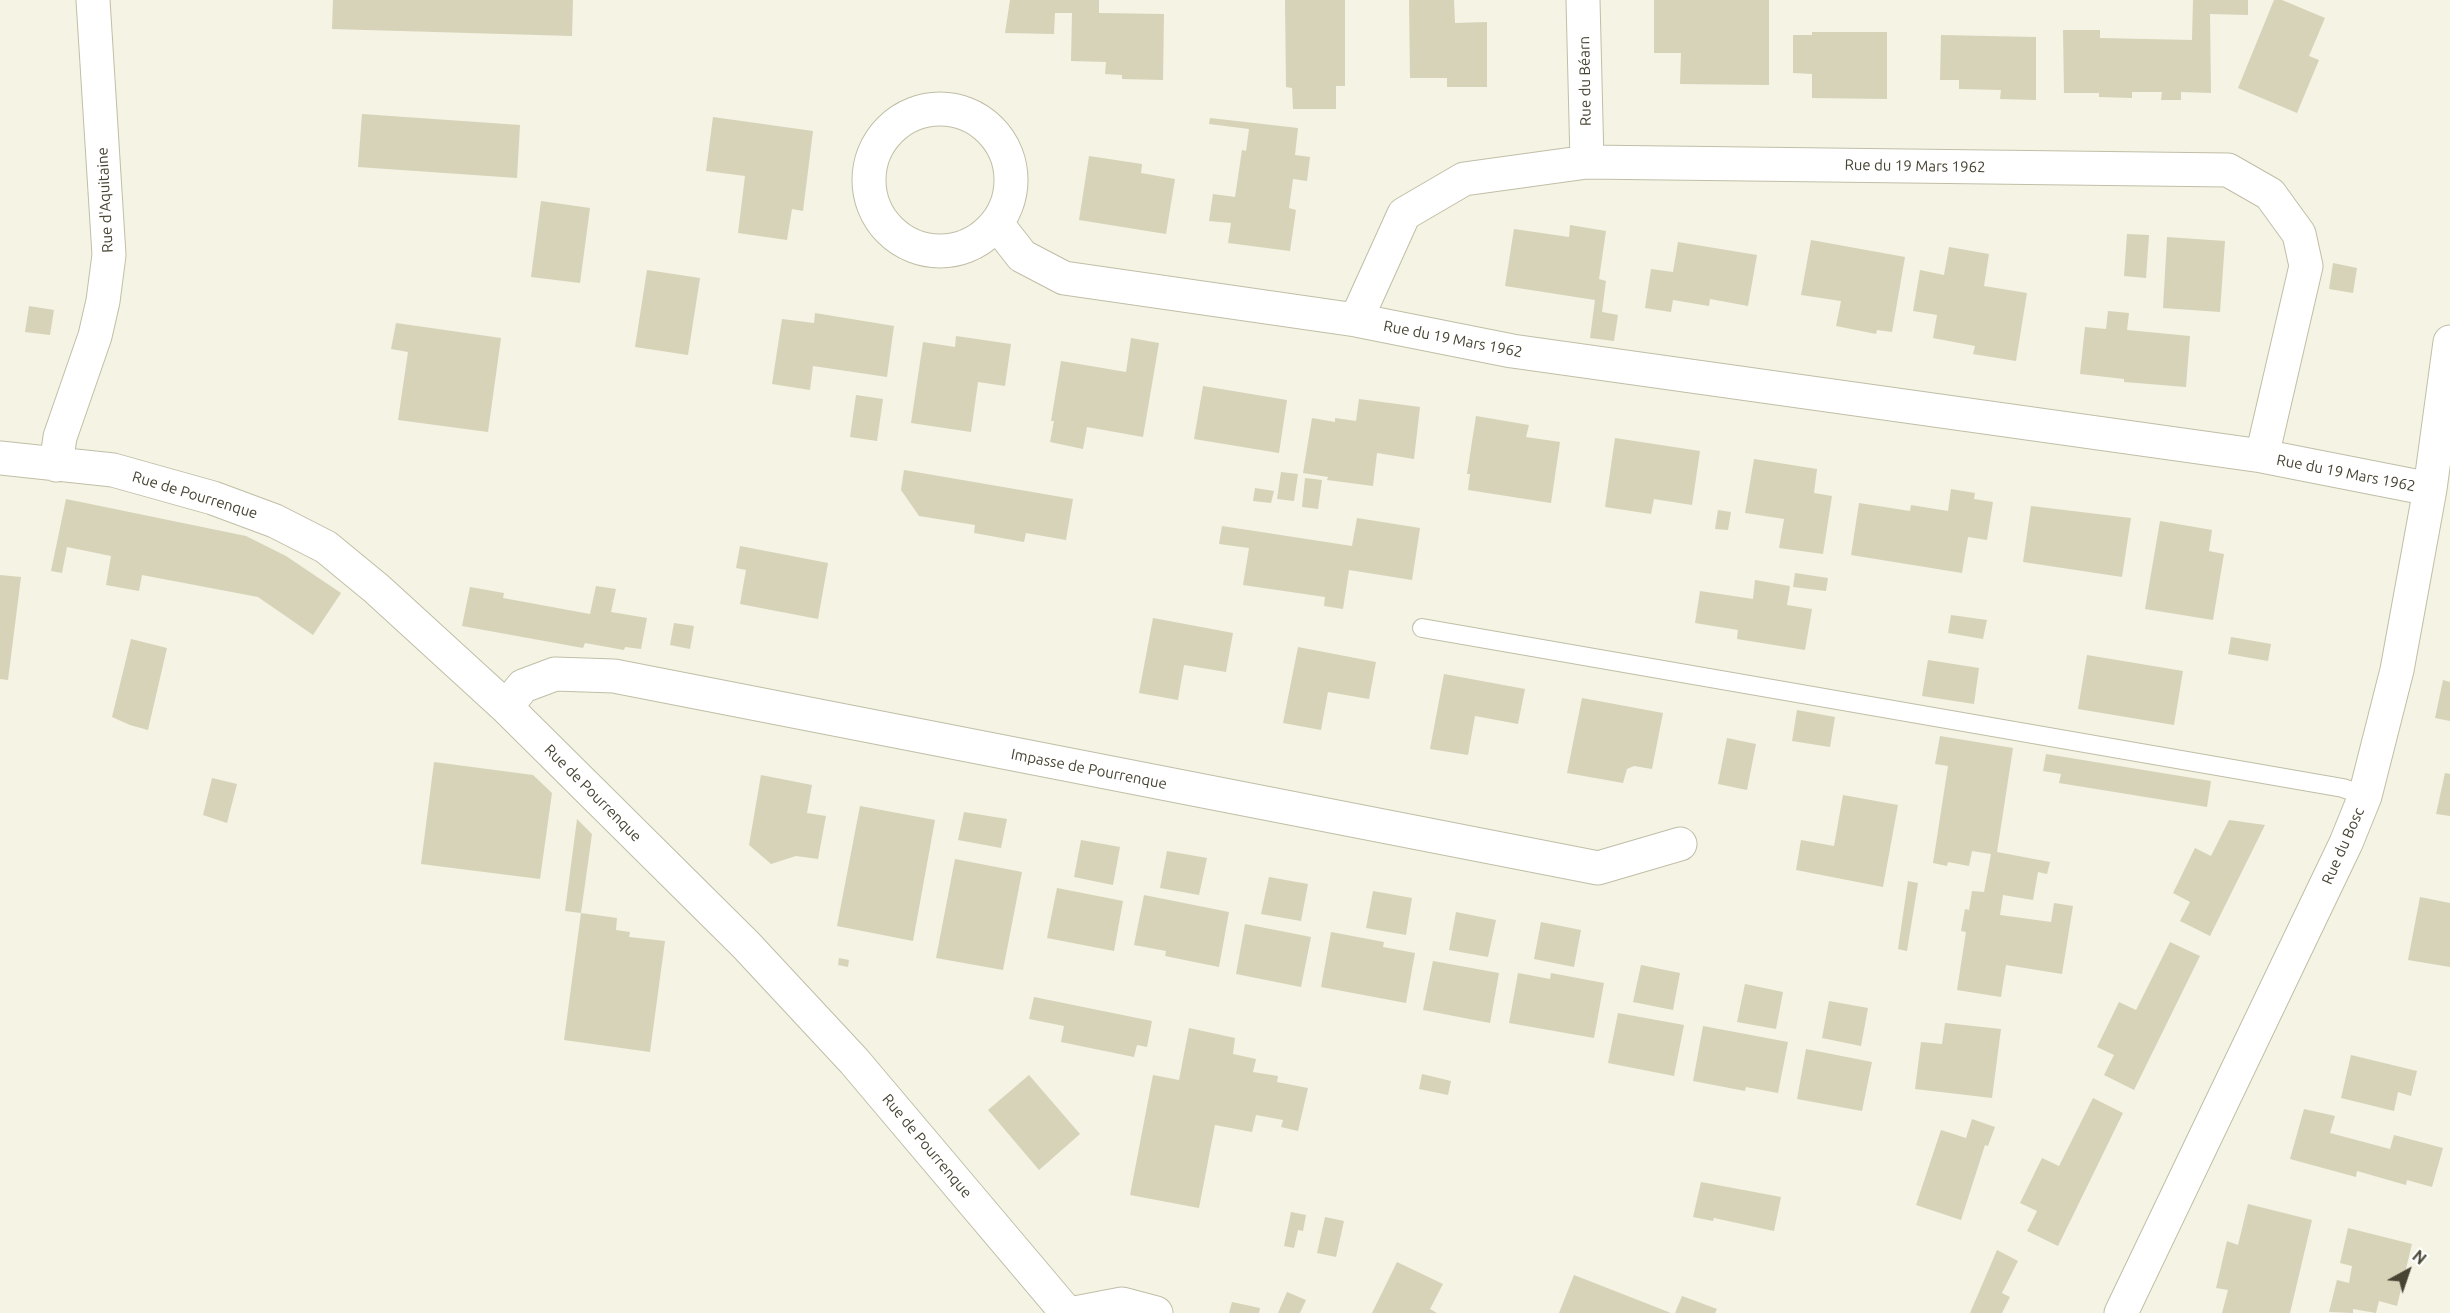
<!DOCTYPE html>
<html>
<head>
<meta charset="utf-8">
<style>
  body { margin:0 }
  #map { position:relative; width:2450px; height:1313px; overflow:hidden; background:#f4f3e4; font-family:Ubuntu,sans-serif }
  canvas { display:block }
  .north { position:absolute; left:2378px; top:1241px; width:60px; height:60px; -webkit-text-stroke:4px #fff; paint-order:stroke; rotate:40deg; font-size:16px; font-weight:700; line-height:24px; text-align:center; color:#474433 }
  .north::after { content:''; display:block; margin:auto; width:21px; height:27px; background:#474433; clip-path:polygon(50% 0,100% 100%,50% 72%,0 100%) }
</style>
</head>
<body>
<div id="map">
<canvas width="2450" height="1313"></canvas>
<div class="north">N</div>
</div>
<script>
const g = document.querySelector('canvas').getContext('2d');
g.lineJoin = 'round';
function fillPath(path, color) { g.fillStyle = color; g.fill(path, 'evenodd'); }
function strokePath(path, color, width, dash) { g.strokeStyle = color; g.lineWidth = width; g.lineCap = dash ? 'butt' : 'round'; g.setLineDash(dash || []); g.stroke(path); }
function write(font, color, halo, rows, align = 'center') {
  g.font = font + ' Ubuntu,sans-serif'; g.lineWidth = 5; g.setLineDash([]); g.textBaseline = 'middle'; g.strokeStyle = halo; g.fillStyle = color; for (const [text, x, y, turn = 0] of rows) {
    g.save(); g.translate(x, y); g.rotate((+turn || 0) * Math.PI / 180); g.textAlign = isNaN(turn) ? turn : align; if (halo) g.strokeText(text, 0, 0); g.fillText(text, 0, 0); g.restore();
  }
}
fillPath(new Path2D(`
  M333,0H573L572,36L332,29Z
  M1010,0H1099V13L1164,14L1163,80L1122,79V75L1105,74L1106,62L1071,61L1072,13H1055L1054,34L1005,33Z
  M1285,0H1345V86H1336V109H1293L1292,88L1286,87Z
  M1409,0H1454L1455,23L1487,22V87H1447V78H1410Z
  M1654,0H1769V85L1680,84L1681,53H1654Z
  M2193,0H2248V15L2210,14L2211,93L2181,92V100H2161L2162,92H2132V98L2099,97V93H2064L2063,30H2100V38L2192,40Z
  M2274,0H2282L2325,18L2309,56L2319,60L2297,113L2238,88Z
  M1812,32H1887V99L1812,98V74L1793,73V35H1812Z
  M1941,35L2036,37V100L2000,99L2001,90L1959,89V80H1940Z
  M362,114L520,125L517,178L358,167Z
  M713,117L813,131L803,211L792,209L787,240L738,233L745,176L706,171Z
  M1210,118L1298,128L1295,155L1310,157L1307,181L1293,179L1289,208L1296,210L1290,251L1228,243L1231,223L1209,221L1213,194L1235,197L1242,150L1246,151L1249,129L1209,124Z
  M1089,156L1142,164L1141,173L1175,179L1166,234L1079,220Z
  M541,201L590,208L580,283L531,277Z
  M1570,225L1606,231L1599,279L1606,281L1602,312L1618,315L1614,341L1590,338L1595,300L1505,286L1514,229L1569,237Z
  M2127,234L2149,235L2146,278L2124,276Z
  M2167,237L2225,241L2220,312L2163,308Z
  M1811,240L1905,257L1892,332L1877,330L1876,334L1836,326L1841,301L1801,295Z
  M1678,242L1757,255L1748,306L1710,299L1709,306L1673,300L1671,312L1645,308L1651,269L1673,272Z
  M1949,247L1989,254L1984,286L2027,293L2016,361L1973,354L1975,346L1933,338L1937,315L1913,311L1920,270L1944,275Z
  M2333,263L2357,268L2353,293L2329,289Z
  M647,270L700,278L688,355L635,347Z
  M29,306L54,310L50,335L25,332Z
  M2108,311L2129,313L2127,330L2190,336L2186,387L2124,382V379L2080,374L2085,327L2106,329Z
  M815,313L894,326L887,377L813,366L810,390L772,384L782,319L814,323Z
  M396,323L501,338L488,432L398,420L408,352L391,349Z
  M956,336L1011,344L1005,386L978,382L971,432L911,423L923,342L955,347Z
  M1131,338L1159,343L1143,437L1087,427L1083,449L1050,442L1054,421H1051L1061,361L1126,372Z
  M1203,386L1287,400L1279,453L1194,439Z
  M856,395L883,399L877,441L850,437Z
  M1359,399L1420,407L1414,459L1377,453L1373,486L1327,480L1328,477L1303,473L1312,418L1335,422V418L1356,421Z
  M1476,416L1529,425L1526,437L1560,442L1551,503L1468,490L1470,474H1467Z
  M1615,438L1700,451L1692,505L1654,499L1651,514L1605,507Z
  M1754,459L1817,469L1814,493L1832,496L1823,554L1779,548L1784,519L1745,513Z
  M904,470L1073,499L1066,540L1026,533L1024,542L974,533L975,525L919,516L901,490Z
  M1281,472L1298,474L1294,501L1277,499Z
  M1305,478L1322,480L1318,509L1302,507Z
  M1255,488L1274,491L1271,503L1253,501Z
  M1951,489L1975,493L1974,499L1993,502L1987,540L1968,537L1962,573L1851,555L1859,503L1910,511L1911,505L1948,511Z
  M66,499L246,536L286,556L341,593L313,635L258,597L142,575L139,591L106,585L111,556L67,547L62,573L51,571Z
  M2031,506L2131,518L2122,577L2023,562Z
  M1718,510L1731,512L1728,530L1715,529Z
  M1357,518L1420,528L1412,580L1349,570L1343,609L1324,606L1325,597L1243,585L1249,548L1219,544L1222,526L1352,546Z
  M2160,521L2212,530L2209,551L2224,554L2213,620L2145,609Z
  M740,546L828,563L818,619L740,604L746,570L736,568Z
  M1795,573L1828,578L1826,591L1793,587Z
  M0,575L21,577L8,680L0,679Z
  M1755,580L1790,586L1787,605L1812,609L1805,650L1737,639L1738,630L1695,623L1700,591L1753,599Z
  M596,586L616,589L611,612L647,618L641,649L625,647L624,650L585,643L583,648L462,626L470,587L504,593L503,598L590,614Z
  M1951,615L1987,620L1983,639L1948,633Z
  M1153,618L1233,633L1226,672L1184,665L1178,700L1139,693Z
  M674,623L694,626L690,649L670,645Z
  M2231,637L2271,644L2268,661L2228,654Z
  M131,639L167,648L148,730L130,725L112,717Z
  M1298,647L1376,662L1369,699L1328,692L1321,730L1283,723Z
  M2087,655L2183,671L2174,725L2078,709Z
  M1928,660L1979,668L1974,704L1922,696Z
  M1444,674L1525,689L1518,724L1475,716L1468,755L1430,749Z
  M2443,680L2450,682V721L2435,718Z
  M1582,698L1663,713L1652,769L1634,766L1627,769L1623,783L1567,773Z
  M1797,710L1835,717L1830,747L1792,741Z
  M1940,736L2013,748L1997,852L2050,862L2047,874L2038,872L2033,900L2003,895L2000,915L2051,922L2054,903L2073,906L2062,974L2006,965L2001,997L1957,990L1966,932L1961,931L1965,909L1969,910L1972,891L1984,892L1991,854L1972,851L1969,866L1948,862L1947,866L1933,863L1948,766L1935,764Z
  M1727,738L1756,744L1747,790L1718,784Z
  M2046,754L2211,781L2207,807L2059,783L2061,774L2043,771Z
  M434,762L533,775L552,793L540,879L421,864Z
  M2445,773L2450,774V816L2436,814Z
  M761,775L812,785L807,813L826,816L818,859L796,856L771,864L749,845Z
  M212,778L237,784L227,823L203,815Z
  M1843,795L1898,805L1883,887L1796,870L1801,840L1834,846Z
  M860,806L935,820L913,941L837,926Z
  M964,812L1007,819L1001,848L958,840Z
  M577,819L592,834L581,913L565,911Z
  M2229,820L2265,825L2210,936L2180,921L2190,902L2173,893L2195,848L2211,856Z
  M1081,840L1120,847L1113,885L1074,877Z
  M1167,851L1207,858L1199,895L1160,888Z
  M955,859L1022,872L1003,970L936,958Z
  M1269,877L1308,884L1301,921L1261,914Z
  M1908,881L1918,883L1907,951L1898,949Z
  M1057,888L1123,901L1114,951L1047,938Z
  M1373,891L1412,898L1406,935L1366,928Z
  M1144,895L1229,912L1219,967L1165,956L1166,951L1134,945Z
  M2420,897L2450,903V967L2408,960Z
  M1456,912L1496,920L1488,957L1449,950Z
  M581,913L617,918L616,930L630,932L629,937L665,941L650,1052L564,1040Z
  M1541,922L1581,930L1574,967L1534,959Z
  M1245,924L1311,937L1301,987L1236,974Z
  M1331,932L1384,942L1383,947L1415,953L1406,1003L1321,987Z
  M2170,942L2200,956L2134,1090L2104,1075L2114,1055L2097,1047L2119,1002L2136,1010Z
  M839,958L849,960L848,967L838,965Z
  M1433,961L1499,973L1490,1023L1423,1010Z
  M1641,965L1680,973L1673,1010L1633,1002Z
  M1518,973L1550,979L1551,973L1604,983L1594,1038L1509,1023Z
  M1745,984L1783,992L1776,1029L1737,1022Z
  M1034,997L1152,1021L1147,1047L1137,1045L1134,1057L1061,1042L1064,1026L1029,1019Z
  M1829,1001L1868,1008L1861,1046L1822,1038Z
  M1618,1013L1684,1025L1674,1076L1608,1063Z
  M1945,1023L2001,1029L1992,1098L1915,1089L1921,1042L1942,1044Z
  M1703,1026L1788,1042L1778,1093L1746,1087L1745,1091L1693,1081Z
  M1189,1028L1235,1038L1233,1054L1256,1059L1253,1072L1278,1076L1277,1082L1308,1088L1298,1131L1281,1127L1283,1120L1256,1115L1252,1132L1215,1125L1199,1208L1130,1195L1153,1075L1179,1080Z
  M1806,1049L1872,1062L1862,1111L1797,1099Z
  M2351,1055L2417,1071L2411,1096L2398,1092L2394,1111L2341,1098Z
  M1422,1074L1451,1081L1448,1095L1419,1089Z
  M1029,1075L1080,1134L1039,1170L988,1110Z
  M2093,1098L2123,1113L2058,1246L2027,1231L2037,1211L2020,1203L2042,1158L2059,1166Z
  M2304,1109L2335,1116L2330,1133L2390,1149L2394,1135L2443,1148L2432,1187L2407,1180L2406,1185L2357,1171L2356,1177L2290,1159Z
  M1972,1119L1995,1127L1988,1146L1985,1145L1961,1220L1916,1205L1941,1130L1966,1138Z
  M1701,1182L1781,1197L1774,1231L1714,1218L1713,1221L1693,1217Z
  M2248,1204L2312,1220L2290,1313H2222L2228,1290L2216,1288L2227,1241L2238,1245Z
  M1291,1212L1306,1215L1303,1231L1298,1230L1294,1248L1284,1246Z
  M1325,1217L1344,1221L1336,1257L1317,1253Z
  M2348,1228L2412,1244L2397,1306L2379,1301L2376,1313L2353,1309V1313L2329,1312L2337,1280L2349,1283L2352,1266L2340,1263Z
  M1997,1250L2018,1261L2002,1293L2010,1297L2002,1313H1970Z
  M1397,1262L1443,1284L1430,1309L1437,1313H1372Z
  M1574,1275L1671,1313H1559Z
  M1287,1292L1306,1300L1300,1313H1278Z
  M1682,1296L1717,1309L1715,1313H1675Z
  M1232,1302L1260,1308L1259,1313H1229Z`), '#d7d3b8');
const service = new Path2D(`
  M1422,628L2343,788L2365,796`);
const minor = new Path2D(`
  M1583,0L1587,162
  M869 180a71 71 0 1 1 142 0a71 71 0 1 1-142 0Z
  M997,224L1022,256L1064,278L1356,320L1512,351L2262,456L2430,489
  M1356,320L1404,214L1464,179L1587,162L2228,170L2270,194L2299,234L2306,266L2262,456
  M0,458L113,470L213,498L275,521L326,547L377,589L506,707L746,945L854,1061L1067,1313
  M56,465L60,437L95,336L103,301L109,255L93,0
  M506,707L523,686L555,674L614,676L1598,868L1680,844
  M1075,1313L1122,1304L1156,1313
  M2121,1313L2346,843L2365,796L2397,670L2430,489L2450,342`);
strokePath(service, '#c1bea6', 20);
strokePath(minor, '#c1bea6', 35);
strokePath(service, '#fff', 18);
strokePath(minor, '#fff', 33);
write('15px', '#474433', '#fff', [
  ["Rue du Béarn",1585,81,-91],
  ["Rue du 19 Mars 1962",1915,166,1],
  ["Rue d'Aquitaine",105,200,-93],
  ["Rue du 19 Mars 1962",1453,339,11],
  ["Rue du 19 Mars 1962",2346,473,11],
  ["Rue de Pourrenque",195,495,17],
  ["Impasse de Pourrenque",1089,769,11],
  ["Rue de Pourrenque",593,793,45],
  ["Rue du Bosc",2343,846,-66],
  ["Rue de Pourrenque",927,1146,50]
]);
</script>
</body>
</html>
